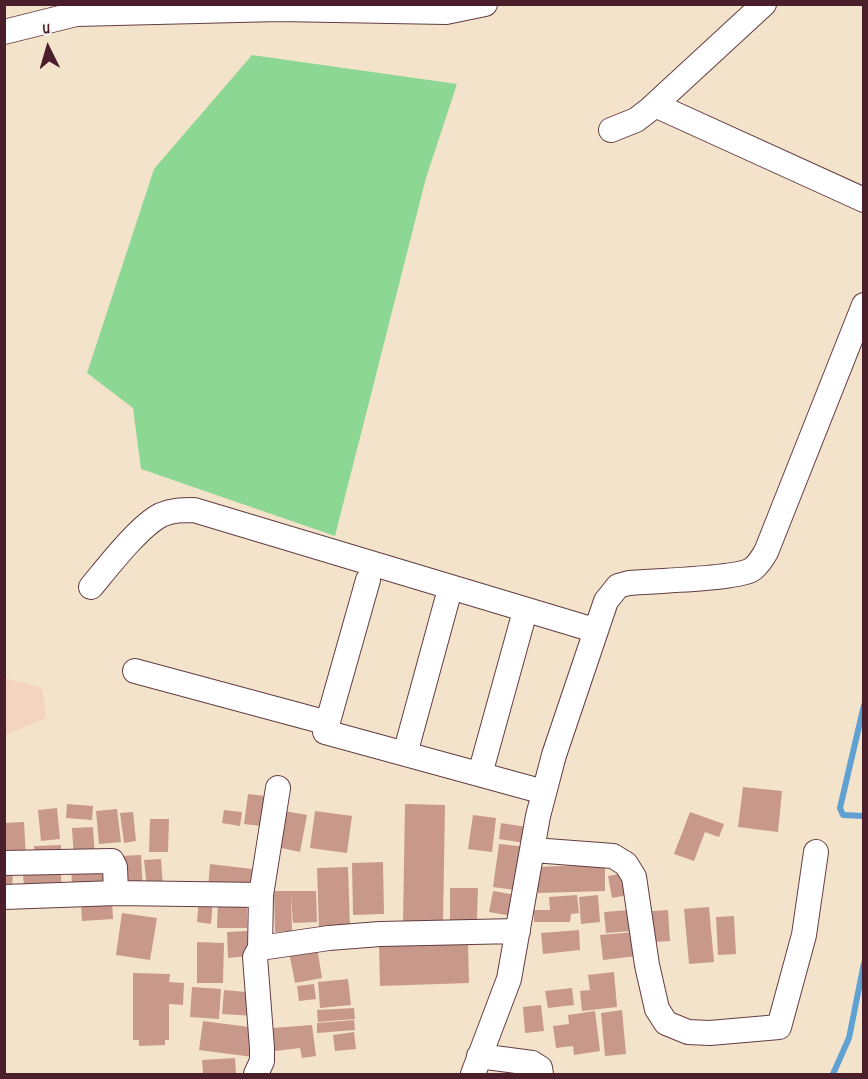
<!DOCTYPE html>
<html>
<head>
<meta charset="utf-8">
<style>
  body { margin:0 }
  #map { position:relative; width:868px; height:1079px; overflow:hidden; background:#f4e3cb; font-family:Dekko,sans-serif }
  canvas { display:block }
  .frame { position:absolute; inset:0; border:6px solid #4a1f2b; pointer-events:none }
  .north { position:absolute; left:18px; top:18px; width:60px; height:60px; -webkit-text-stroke:4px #f6f6f2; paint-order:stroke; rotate:355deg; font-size:16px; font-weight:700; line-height:24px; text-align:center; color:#4a1f2b }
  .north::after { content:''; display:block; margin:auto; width:21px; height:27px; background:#4a1f2b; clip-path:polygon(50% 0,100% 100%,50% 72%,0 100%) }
</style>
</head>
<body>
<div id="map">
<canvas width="868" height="1079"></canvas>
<div class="frame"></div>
<div class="north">U</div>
</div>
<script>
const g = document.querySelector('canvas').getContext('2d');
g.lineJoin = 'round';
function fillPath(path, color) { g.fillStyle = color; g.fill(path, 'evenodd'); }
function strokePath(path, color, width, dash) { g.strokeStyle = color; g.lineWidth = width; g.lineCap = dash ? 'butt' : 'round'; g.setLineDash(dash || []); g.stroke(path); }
fillPath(new Path2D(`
  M5,678L42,688L46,718L5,735Z`), '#f4d3c0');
fillPath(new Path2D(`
  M252,55L457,84L426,178L335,536L141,469L133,408L87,373L154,169Z`), '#8cd794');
strokePath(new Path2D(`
  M864,705L840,808L843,815L864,816
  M833,1074L849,1038L864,963`), '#60a1d3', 6);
fillPath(new Path2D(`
  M743,787L782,791L778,832L738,827Z
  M248,794L274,797L270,827L244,824Z
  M67,804L93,806L92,820L66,818Z
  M405,804L445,805L443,922H403Z
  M57,808L60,839L41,841L38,810Z
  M117,809L121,842L99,844L96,811Z
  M224,810L242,812L240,826L222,823Z
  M284,811L307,815L300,852L277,847Z
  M315,811L352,816L347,853L310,848Z
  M133,812L136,841L124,843L120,813Z
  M690,812L724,824L719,837L705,832L694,861L674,854Z
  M473,815L496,818L492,852L468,849Z
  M150,819H169L168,852H149Z
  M24,822L26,858L4,860V823Z
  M501,823L533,828L531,844L499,839Z
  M93,827L95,858L74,860L72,828Z
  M499,844L528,847L522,891L493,887Z
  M61,845V859L35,860L34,846Z
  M141,855L143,891L122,892L120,856Z
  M161,859L163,887L147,888L144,860Z
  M103,861L104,883L72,885L71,864Z
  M60,862L62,892L25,895L22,865Z
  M383,862L384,914L353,915L352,863Z
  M210,864L260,870L257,893L208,888Z
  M605,864V891L538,893L537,867Z
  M348,867L350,928L319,929L317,868Z
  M4,868H13L12,894H4Z
  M624,873L628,895L612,898L608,876Z
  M450,888H478L477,920H450Z
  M274,891H316L317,922L293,923L291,894L292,931L275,932Z
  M493,891L522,896L518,917L489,912Z
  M577,895L579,913L571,914L570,922H534V910H550L549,897Z
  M598,895L600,922L581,924L579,897Z
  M199,899L213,901L211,924L197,922Z
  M218,899H247V928H217Z
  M112,900L113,919L82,921L81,902Z
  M709,907L714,962L689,964L684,909Z
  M630,910L632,931L606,933L604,912Z
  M668,910L670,941L654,942L652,911Z
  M122,913L157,918L150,960L116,955Z
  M734,916L736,954L718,955L716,917Z
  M579,930L580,950L543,954L541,933Z
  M247,931L249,956L228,958L227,932Z
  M635,932L637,956L603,960L600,935Z
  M197,942L224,943L223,983H197Z
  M468,943L469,983L380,986L379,945Z
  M317,947L322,978L295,983L289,952Z
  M614,972L617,1007L582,1011L580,991L590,990L588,975Z
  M133,973L170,974L169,982L184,983L183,1005L169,1004V1040H165V1045L139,1046V1040H133Z
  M348,979L351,1005L320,1008L318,982Z
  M314,984L316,999L299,1001L297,986Z
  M192,987L221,989L219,1019L190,1017Z
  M572,988L574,1005L548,1008L545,991Z
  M224,990L257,993L255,1016L222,1014Z
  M541,1005L544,1031L525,1033L523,1007Z
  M354,1008L355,1019L318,1022L317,1010Z
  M622,1010L626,1054L605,1056L601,1013Z
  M595,1011L600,1051L574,1055L573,1046L556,1048L553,1026L569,1024L568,1015Z
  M354,1020L355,1030L317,1033V1023Z
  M203,1021L257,1028L253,1057L199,1050Z
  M312,1025L316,1056L302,1058L300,1048L275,1051L273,1028Z
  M354,1032L356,1049L335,1051L333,1035Z
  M235,1058L236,1074H203L202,1060Z`), '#c8998b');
const street = new Path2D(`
  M4,32L76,14L279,9L446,12L485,4
  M655,105L864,200
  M611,130L636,120L649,110L764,4
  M368,580L325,732L544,792
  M91,587C107,568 139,526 161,515C172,510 182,510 194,510L594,630
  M135,671L328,723
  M405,754L447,600
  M480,774L522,622
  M533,850L613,856L626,864L634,877L647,965L657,1009L666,1023L688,1032L710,1033L779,1027L804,935L816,852
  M4,863L112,861L115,867L116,893
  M4,897L116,893L261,895
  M260,948L261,895L278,788
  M479,1056L532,1063L540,1068L541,1074
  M256,1074L262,1061V1048L255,957L260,948L329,938L380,934L518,931
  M473,1074L509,979L538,816L554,755L606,601L618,586L629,583C652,581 735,579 751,570C758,566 762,558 766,552L864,305`);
strokePath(street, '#643c43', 26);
strokePath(street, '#fff', 24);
</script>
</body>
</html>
